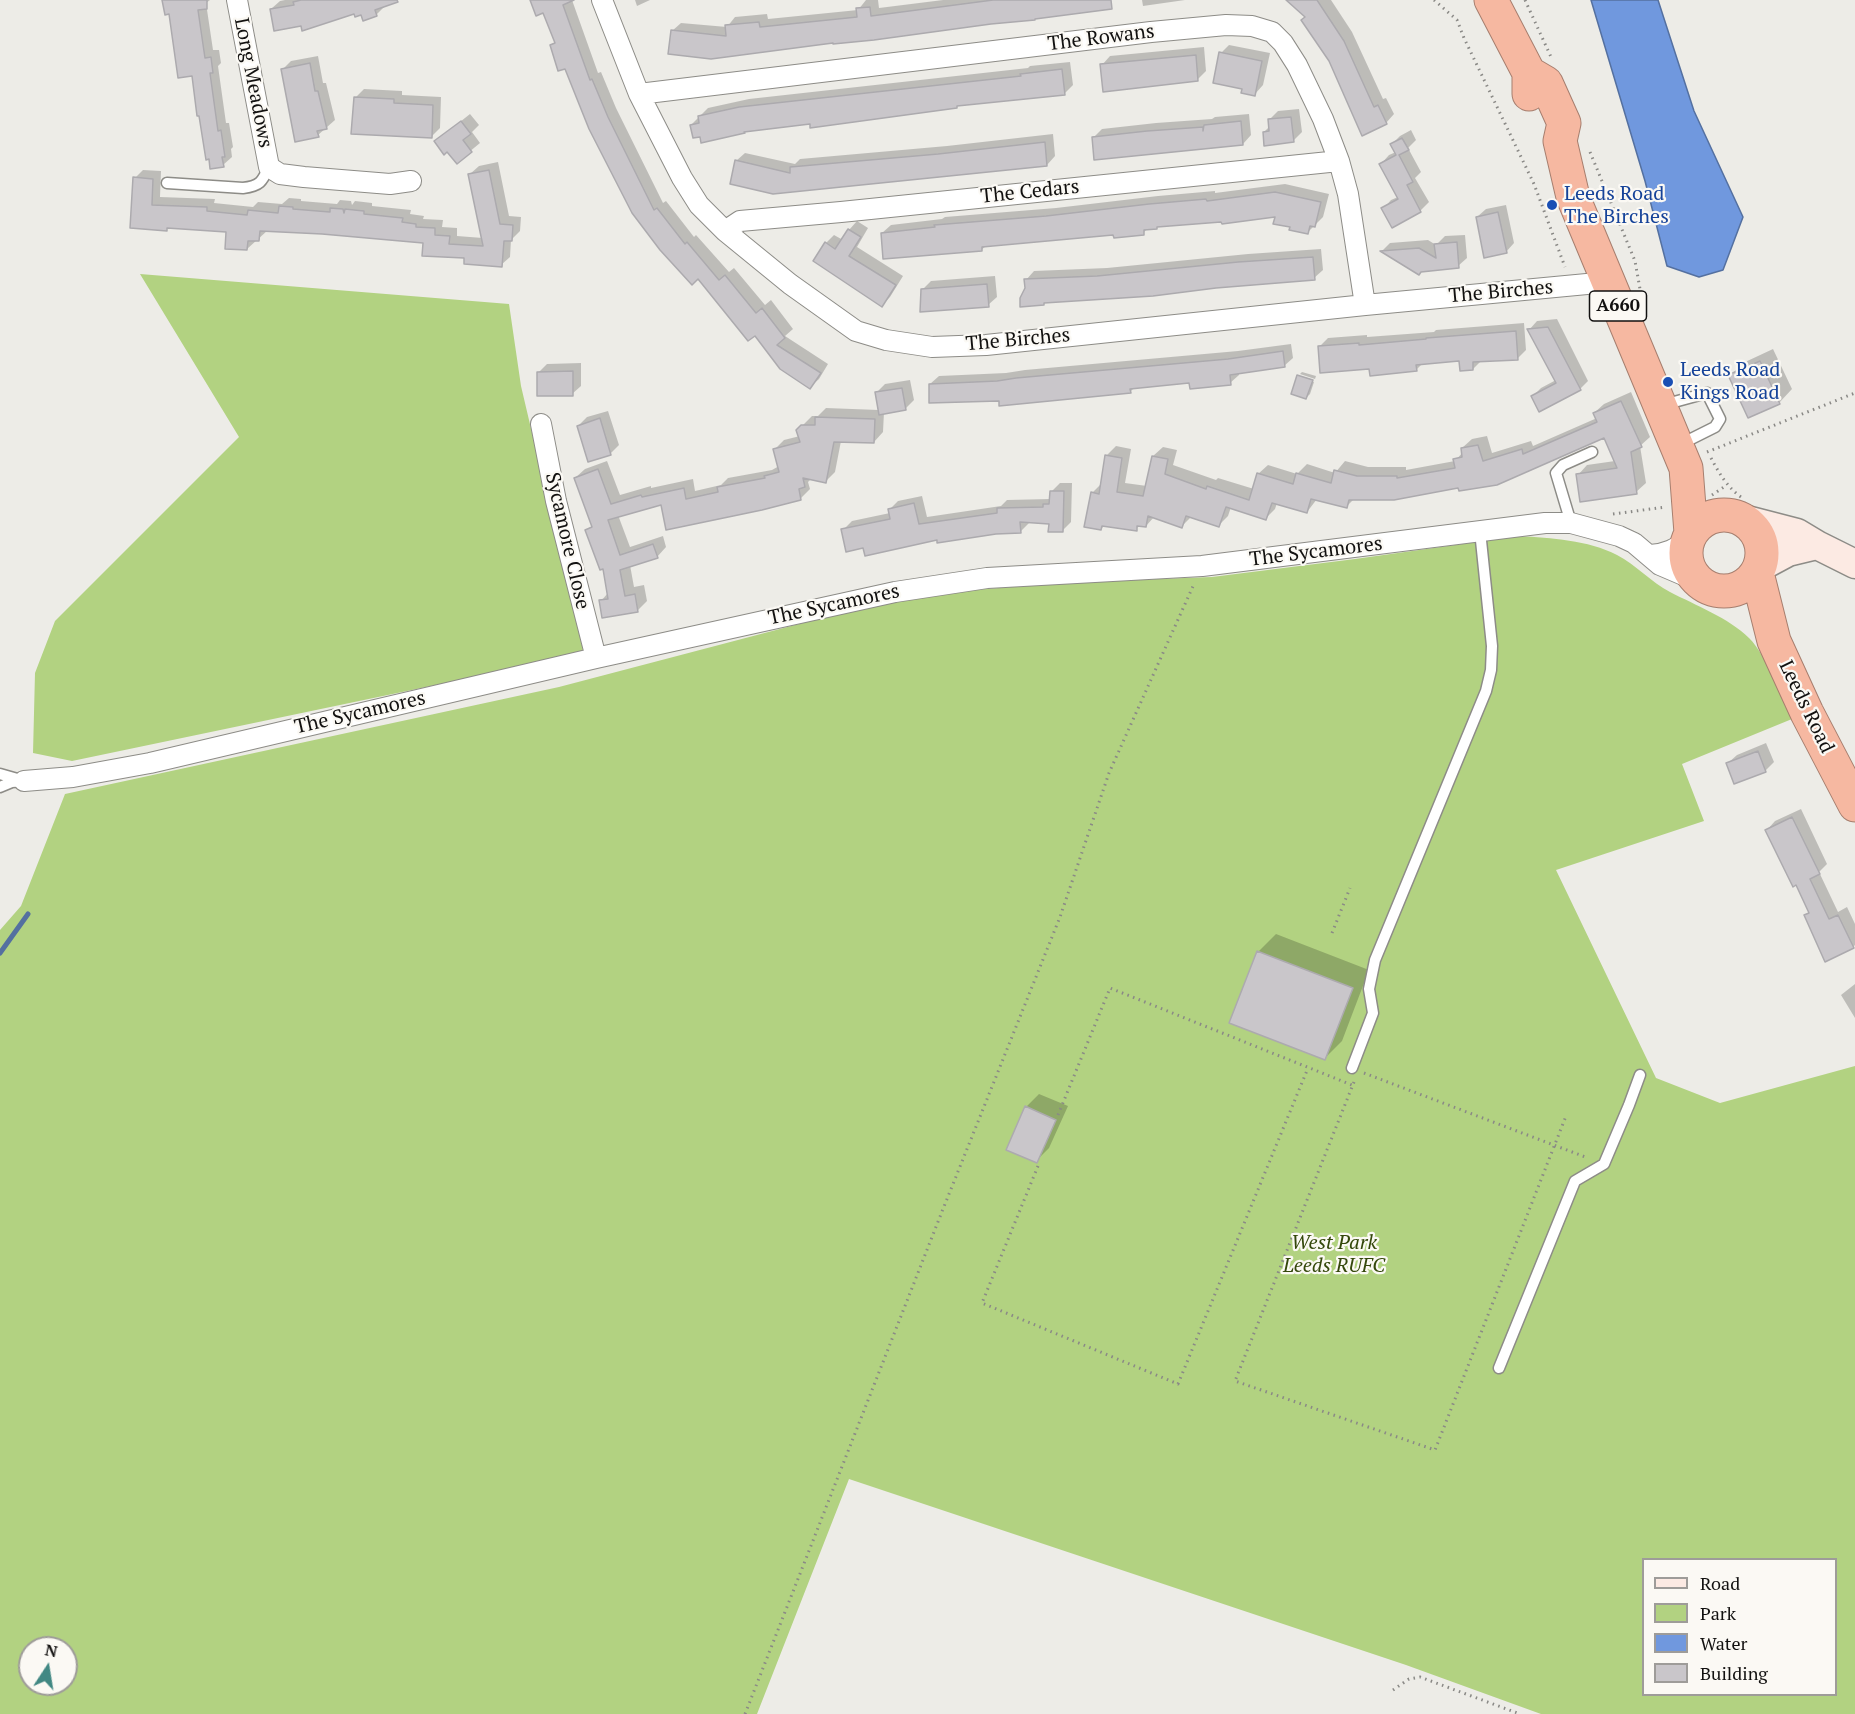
<!DOCTYPE html>
<html>
<head>
<meta charset="utf-8">
<style>
  body { margin:0 }
  #map { position:relative; width:1855px; height:1714px; overflow:hidden; background:#edece7; font-family:"PT Serif",serif }
  canvas { display:block }
  .legend { position:absolute; left:1642px; top:1558px; width:195px; height:138px; box-sizing:border-box; background:#fbf9f4; border:2px solid #9e9c99; margin:0; padding:8px 10px; list-style:none; font-size:18px; color:#121110 }
  .legend li { display:flex; align-items:center; gap:12px; height:30px }
  .legend b { width:30px; border:2px solid #9e9c99 }
  .north { position:absolute; left:18px; top:1636px; width:60px; height:60px; box-sizing:border-box; background:#fbf9f4; border:2px solid #9e9c99; border-radius:50%; rotate:12deg; font-size:16px; font-weight:700; line-height:24px; text-align:center; color:#121110 }
  .north::after { content:''; display:block; margin:auto; width:21px; height:27px; background:#418883; clip-path:polygon(50% 0,100% 100%,50% 72%,0 100%) }
</style>
</head>
<body>
<div id="map">
<canvas width="1855" height="1714"></canvas>
<ul class="legend">
<li><b style="height:8px;background:#fceae3"></b>Road</li>
<li><b style="height:16px;background:#b2d281"></b>Park</li>
<li><b style="height:16px;background:#7098de"></b>Water</li>
<li><b style="height:16px;background:#c9c6ca"></b>Building</li>
</ul>
<div class="north">N</div>
</div>
<script>
const g = document.querySelector('canvas').getContext('2d');
g.lineJoin = 'round';
function fillPath(path, color) { g.fillStyle = color; g.fill(path, 'evenodd'); }
function strokePath(path, color, width, dash) { g.strokeStyle = color; g.lineWidth = width; g.lineCap = dash ? 'butt' : 'round'; g.setLineDash(dash || []); g.stroke(path); }
function write(font, color, halo, rows, align = 'center') {
  g.font = font + ' "PT Serif",serif'; g.lineWidth = 4.5; g.setLineDash([]); g.textBaseline = 'middle'; g.strokeStyle = halo; g.fillStyle = color; for (const [text, x, y, turn = 0] of rows) {
    g.save(); g.translate(x, y); g.rotate((+turn || 0) * Math.PI / 180); g.textAlign = isNaN(turn) ? turn : align; if (halo) g.strokeText(text, 0, 0); g.fillText(text, 0, 0); g.restore();
  }
}
fillPath(new Path2D(`
  M140,274L509,304L521,386L584,654L72,761L33,753L35,673L55,621L239,437Z
  M1519,536C1551,538 1588,540 1617,555C1636,565 1651,582 1670,592C1695,605 1729,618 1749,638C1767,656 1781,696 1792,719L1682,764L1704,821L1556,870L1656,1078L1720,1103L1855,1066V1714H1541L1406,1665L849,1479L757,1714H0V930L21,906L65,794L559,687L875,604L960,591L1075,582L1212,577L1355,559ZM1644,1560H1836V1694H1644ZM30,1648H66V1684H30Z`), '#b2d281');
const water = new Path2D(`
  M1591,0H1658L1694,111L1743,217L1723,270L1699,277L1667,266L1645,181Z`);
fillPath(water, '#7098de');
strokePath(water, '#5470a0', 1.5);
fillPath(new Path2D(`
  M165,0H210L206,3L213,50H219L221,63L218,66L226,123H229L233,147L231,149L232,157L223,165Z
  M285,0H383L385,6L376,15L355,12L302,25L271,9L280,1Z
  M531,0H572L598,73L601,72L616,108L663,203L666,201L694,237L696,235L729,272L734,268L765,305L771,300L793,329L785,336L828,364L819,379L810,387L699,277L662,249L566,67L551,45L556,41L544,11Z
  M635,0H650L637,6Z
  M866,0H878L879,8L943,0H1095L768,49L672,31L681,23L727,27L735,17L767,14L768,19L858,10Z
  M1142,0H1185L1143,6Z
  M1289,0H1331L1352,32L1383,99L1386,98L1394,114L1386,123L1330,60L1306,17Z
  M1229,45L1270,53L1263,85L1255,94L1244,88L1221,53Z
  M1204,47L1206,71L1198,79L1102,65L1110,56Z
  M318,56L323,83H326L335,120L318,135L283,69L291,61Z
  M1070,62L1073,85L1064,94L701,135L691,125L708,108L749,99L1028,68L1030,66Z
  M364,89L402,91V95L441,97L440,128L432,136L355,98Z
  M1299,109L1302,132L1293,141L1264,132L1270,126V119L1278,111Z
  M470,114L479,125L472,132L480,143L457,162L448,150L436,141Z
  M1249,114L1251,135L1243,144L1094,137L1102,129L1156,123L1212,119L1215,117Z
  M1411,130L1416,140L1408,148L1421,172L1415,178L1429,202L1420,211L1393,226L1383,209L1391,200L1398,197L1381,164L1389,155L1396,152L1392,144L1400,136Z
  M1053,134L1055,156L1047,165L833,186L736,161L745,153L795,164L800,159L947,146Z
  M498,162L509,216L521,217L520,231L511,240L510,257L501,265L466,257L425,242L322,233L267,231L247,249L228,230L169,226L167,229L135,178L143,170L161,171L160,197L215,199L214,203L253,207L258,202L282,204L289,198L301,199V201L337,204L340,200L351,201L352,205L355,201L372,203V206L411,210L410,214L424,216L423,219L443,220L442,227L457,228V236L483,238L470,174L479,166Z
  M1285,184L1329,194L1323,217L1307,233L1291,226L1277,216L1158,226L1148,228L1143,233H1115L986,246L981,250L882,233L891,225L942,219L945,217L1056,208L1158,196L1215,191V193Z
  M1506,205L1514,243L1506,252L1477,217L1486,209Z
  M857,221L868,228L857,247L903,276L890,297L882,305L826,243L834,235L843,240L849,230Z
  M1465,235L1467,258L1458,266L1382,251L1390,243L1428,240L1436,245L1445,236Z
  M1321,249L1323,270L1314,278L1046,302L1044,304L1027,288L1026,280L1034,271L1107,268L1248,254Z
  M995,276L997,297L988,305L922,290L931,281Z
  M1557,319L1588,381L1580,389L1533,396L1541,388L1556,380L1529,330L1537,321Z
  M1524,323L1526,350L1518,358L1482,360L1473,369L1460,359L1423,363L1416,370L1370,367L1319,347L1328,338L1367,335V337L1434,332L1436,330Z
  M1291,344L1293,358L1284,366L1239,373V375L1230,383L1191,382L1135,387L1130,392L1000,399L930,384L939,376L1006,373L1025,370L1238,351Z
  M1773,349L1792,389L1779,403L1730,376L1743,363Z
  M581,363V386L572,394L539,372L547,364Z
  M1302,372L1316,376L1315,379L1300,374Z
  M1299,377L1314,382L1310,394L1306,398Z
  M910,380L914,400L905,409L884,412L883,432L874,442L841,441L835,472L826,481L812,478L808,482L810,489L801,498L662,503L618,515L630,547L663,536L666,547L657,557L630,565L634,587L644,585L647,601L637,611L601,601L608,593L604,567L587,530L593,525L575,478L585,469L607,461L620,495L651,486V488L693,479L695,491L721,485L728,478L772,470L779,466L775,449L784,440L800,436L802,426L812,416H818L826,408L879,410L876,393L885,384Z
  M1631,392L1650,437L1640,446L1646,483L1636,492L1578,475L1587,465L1615,461L1604,436L1460,487L1354,499L1346,507L1317,499L1307,512L1277,503L1275,509L1266,518L1231,507L1228,516L1219,525L1191,517L1182,526L1154,517L1146,526L1140,525L1136,529L1105,525L1101,529L1092,493L1102,483L1106,456L1116,446L1131,449L1125,483L1147,486L1153,456L1163,447L1177,450L1173,465L1216,480L1218,478L1254,489L1258,474L1268,465L1297,474L1307,464L1335,473L1345,461L1368,467H1406V470L1455,461L1463,452L1462,448L1472,439L1487,436L1492,453L1531,441L1533,446L1597,418L1594,413L1604,404Z
  M608,411L619,445L611,453L589,460L578,426L587,417Z
  M1060,483H1072L1071,522L1062,531L1050,522L1029,521V523L1020,532L938,538L864,546L843,530L852,521L890,513L889,510L898,501L922,496L927,517L1001,506L1007,500L1050,499L1051,492Z
  M1766,743L1774,762L1765,771L1728,763L1737,755Z
  M1801,809L1827,864L1819,872L1838,912L1847,907L1855,924V945L1853,947L1805,915L1810,911L1797,883L1767,830L1775,821Z
  M1276,934L1369,970L1342,1041L1324,1059L1258,952Z
  M1855,984V1018L1841,995Z
  M1039,1094L1068,1106L1049,1148L1036,1161L1026,1107Z`), '#0003');
strokePath(new Path2D(`
  M0,953L28,914`), '#5470a0', 5);
const building = new Path2D(`
  M162,0H207V9L198,10L205,58L211,57L213,73H210L218,131L221,130L225,157H222L224,167L210,169L209,159L206,160L199,116H197L192,76L178,78L169,14L165,15Z
  M301,0H397L398,2L375,10L377,16L363,21L361,15L355,17L354,14L302,31L301,26L274,31L270,9L294,5L293,2Z
  M530,0H574L563,5L590,80L592,79L608,117L654,210L657,208L685,244L687,242L719,280L725,275L756,313L762,308L785,338L777,345L821,373L810,389L780,369L755,336L748,341L698,279L692,285L660,250L632,213L589,129L565,69L558,71L550,45L555,43L543,13L536,16Z
  M993,0H1111L1112,9L1035,19V20L991,24L874,40L833,44V43L711,59L668,54L671,30L726,36L725,25L759,22L760,27L857,17L856,8L870,7L871,16Z
  M1286,0H1317L1344,41L1374,107L1378,105L1387,124L1362,136L1329,61L1301,20L1305,17Z
  M1219,52L1262,61L1255,96L1241,93L1242,89L1213,83Z
  M1196,55L1198,81L1103,92L1100,64Z
  M310,63L315,91H318L327,129L317,131L319,137L295,142L281,69Z
  M1062,69L1065,95L957,106V108L810,128V124L744,132L745,133L701,143L700,137L693,138L690,125L699,123L698,116L739,107L1021,76L1020,74Z
  M354,97L394,99V103L433,105L432,138L351,134Z
  M1291,117L1294,142L1264,146L1263,132L1269,131L1268,119Z
  M461,121L471,134L463,140L472,152L457,164L447,152L444,155L434,141Z
  M1241,121L1243,145L1094,160L1092,137L1147,131L1203,127V131L1204,125Z
  M1402,138L1409,150L1399,155L1413,182L1407,185L1421,212L1392,228L1381,208L1398,199L1379,164L1396,155L1390,144Z
  M1045,142L1047,166L773,194L730,184L735,160L790,173V167L938,154Z
  M489,170L500,224L513,225L512,241H504L502,267L464,264V258L422,256L423,243L322,234L260,231L259,241H248L247,250L225,249L226,232L167,228V231L130,228L133,177L153,179L152,205L207,207V211L247,215L248,210L278,213L279,206L293,207V209L330,212V208L343,209L344,213L345,209L364,211V214L403,218L402,222L416,224V227L435,228V235L450,236L449,244L483,246L468,174Z
  M1275,192L1321,202L1315,227L1310,226L1308,234L1289,230L1290,227L1273,224L1275,217L1222,224L1221,222L1157,227V229L1144,230V235L1114,238L1113,235L982,247V251L883,259L881,233L935,227L934,225L1046,216L1149,204L1206,199L1207,201Z
  M1498,212L1507,253L1484,258L1476,217Z
  M848,229L861,237L849,256L896,285L882,307L813,261L825,242L835,249Z
  M1457,242L1459,268L1421,272L1419,275L1380,251L1419,248L1436,258L1434,244Z
  M1313,257L1315,280L1216,288L1153,296L1044,303V305L1020,307V298L1025,288L1024,279L1097,276L1238,262Z
  M987,284L989,307L920,312L921,289Z
  M1548,327L1581,390L1539,412L1531,396L1556,383L1527,329Z
  M1516,331L1518,360L1473,362V370L1460,371L1459,361L1416,365L1417,371L1370,376L1369,369L1320,373L1318,346L1359,343V345L1426,339V338Z
  M1283,351L1285,367L1230,375L1231,385L1190,389L1189,383L1130,389L1131,393L999,406V401L929,403V384L997,381L1016,378L1228,359Z
  M1760,361L1780,404L1748,418L1728,375Z
  M573,371V396H537V372Z
  M1297,375L1313,380L1306,399L1291,394Z
  M902,388L906,410L879,415L875,392Z
  M1621,401L1642,447L1631,452L1637,494L1580,502L1576,474L1617,468L1604,438L1497,485L1459,491L1458,488L1394,500H1349L1347,508L1311,499L1307,513L1272,503L1266,520L1226,507L1219,527L1186,516L1182,528L1148,516L1146,527L1137,526V531L1102,526L1101,530L1084,527L1091,492L1099,494L1105,455L1122,458L1117,492L1143,496L1152,456L1168,459L1165,474L1206,489L1207,486L1249,500L1257,473L1293,484L1296,473L1331,483L1334,470L1357,476H1397V478L1455,468L1453,459L1462,457L1461,448L1478,445L1483,461L1522,449L1523,454L1597,422L1593,413Z
  M815,417L875,419L874,443L834,442L826,483L803,478L805,487L799,489L801,500L762,510L666,530L661,505L608,520L620,555L653,544L658,558L620,570L625,596L635,594L638,612L602,618L599,600L608,599L603,569L600,570L585,530L592,527L574,478L598,469L611,504L641,495L642,497L684,488L686,499L718,492L717,487L765,478L764,476L779,472L773,449L800,442L796,430L801,425H815Z
  M600,418L611,455L588,462L577,426Z
  M1050,491H1064L1063,532H1048L1049,524L1020,522L1021,533L996,534L937,543V540L865,556L863,548L846,552L841,529L890,519L888,509L914,503L919,524L997,513V508L1043,507V504H1049Z
  M1758,751L1766,772L1734,784L1726,763Z
  M1792,817L1820,874L1810,879L1829,919L1838,915L1854,948L1825,962L1804,915L1809,913L1796,885L1793,887L1765,830Z
  M1257,951L1353,988L1325,1060L1229,1023Z
  M1025,1106L1056,1120L1037,1163L1006,1150Z`);
fillPath(building, '#c9c6ca');
strokePath(building, '#acaaae', 1.5);
const lane = new Path2D(`
  M167,183L243,188C260,186 262,182 269,167
  M1663,405L1707,393L1720,419L1715,427L1681,444
  M1571,523L1556,473L1563,465L1592,452
  M0,774L21,780
  M0,787L12,782L24,781
  M1352,1068L1373,1013L1369,989L1375,960L1486,691L1491,670L1492,646L1480,531
  M1499,1368L1575,1181L1604,1164L1629,1105L1640,1075`);
const street = new Path2D(`
  M237,0L269,167L280,174L304,177L390,184L411,181
  M602,0L639,94L682,178L699,205L725,231L790,284L856,331L886,340L932,347L986,345L1365,305L1608,282
  M639,94L1151,32L1226,25L1252,26L1272,32L1283,43L1297,65L1323,119L1339,161L1348,194L1365,305
  M725,231L740,221L841,212L1339,161
  M541,424L556,501L596,658
  M1650,555C1666,554 1676,549 1689,539
  M24,781L73,777L150,763L596,658L895,592L987,578L1202,566L1545,523H1571L1619,536L1634,543L1660,565L1702,583`);
const secondary = new Path2D(`
  M1743,519L1797,533L1817,545L1855,564
  M1760,567L1788,552L1817,545`);
const highway = new Path2D(`
  M1491,0L1529,73V94
  M1529,73L1546,83L1564,123L1560,141L1573,197L1686,468L1691,533
  M1686 553a38 38 0 1 1 76 0a38 38 0 1 1-76 0Z
  M1757,573L1774,641L1807,713L1855,805`);
strokePath(lane, '#8d8c87', 13);
strokePath(street, '#8d8c87', 22);
strokePath(secondary, '#8d8c87', 31);
strokePath(highway, '#a67e6e', 35);
strokePath(new Path2D(`
  M1434,0L1457,20L1464,38L1534,184L1565,267
  M1525,0L1551,57
  M1590,152L1635,261L1640,289
  M1707,452L1855,393
  M1711,458C1719,473 1727,487 1741,497
  M1712,495L1727,485
  M1613,514L1666,507
  M1332,933L1350,888
  M1364,1073L1588,1158
  M1354,1082L1235,1381L1435,1450L1566,1116
  M1058,1115L1110,988L1352,1085
  M1038,1166L982,1303L1178,1384L1308,1068
  M1393,1690L1409,1679L1420,1677L1520,1714
  M745,1714L943,1209L1060,917L1109,773L1194,584`), '#8a8986', 3, [1.5, 4.5]);
strokePath(lane, '#fff', 10);
strokePath(street, '#fff', 20);
strokePath(secondary, '#fceae3', 28);
strokePath(highway, '#f6b8a1', 33);
for (const [x, y, r, color] of [
  [1552,205,6,"#1a4fb4"],
  [1668,382,6,"#1a4fb4"]
]) { const dot = new Path2D(); dot.arc(x, y, r, 0, 2 * Math.PI); g.fillStyle = color; g.fill(dot); strokePath(dot, '#fbf9f4', 2); }
for (const [x, y, w] of [
  [1618,306,57]
]) { const box = new Path2D(); box.roundRect(x - w / 2, y - 15, w, 30, 4.5); g.fillStyle = '#fbf9f4'; g.fill(box); strokePath(box, '#121110', 1.5); }
write('bold 18px', '#121110', null, [
  ["A660",1618,306]
]);
write('20px', '#121110', '#fbf9f4', [
  ["The Rowans",1101,38,-7],
  ["Long Meadows",253,83,79],
  ["The Cedars",1030,192,-6],
  ["The Birches",1501,292,-5],
  ["The Birches",1018,340,-5],
  ["Sycamore Close",567,541,77],
  ["The Sycamores",1316,552,-7],
  ["The Sycamores",834,605,-12],
  ["Leeds Road",1806,707,64],
  ["The Sycamores",360,713,-13]
]);
write('20px', '#164399', '#fbf9f4', [
  ["Leeds Road",1564,194],
  ["The Birches",1564,217],
  ["Leeds Road",1680,370],
  ["Kings Road",1680,393]
], 'left');
write('italic 20px', '#34480b', '#fbf9f4', [
  ["West Park",1334,1243],
  ["Leeds RUFC",1334,1266]
]);
</script>
</body>
</html>
